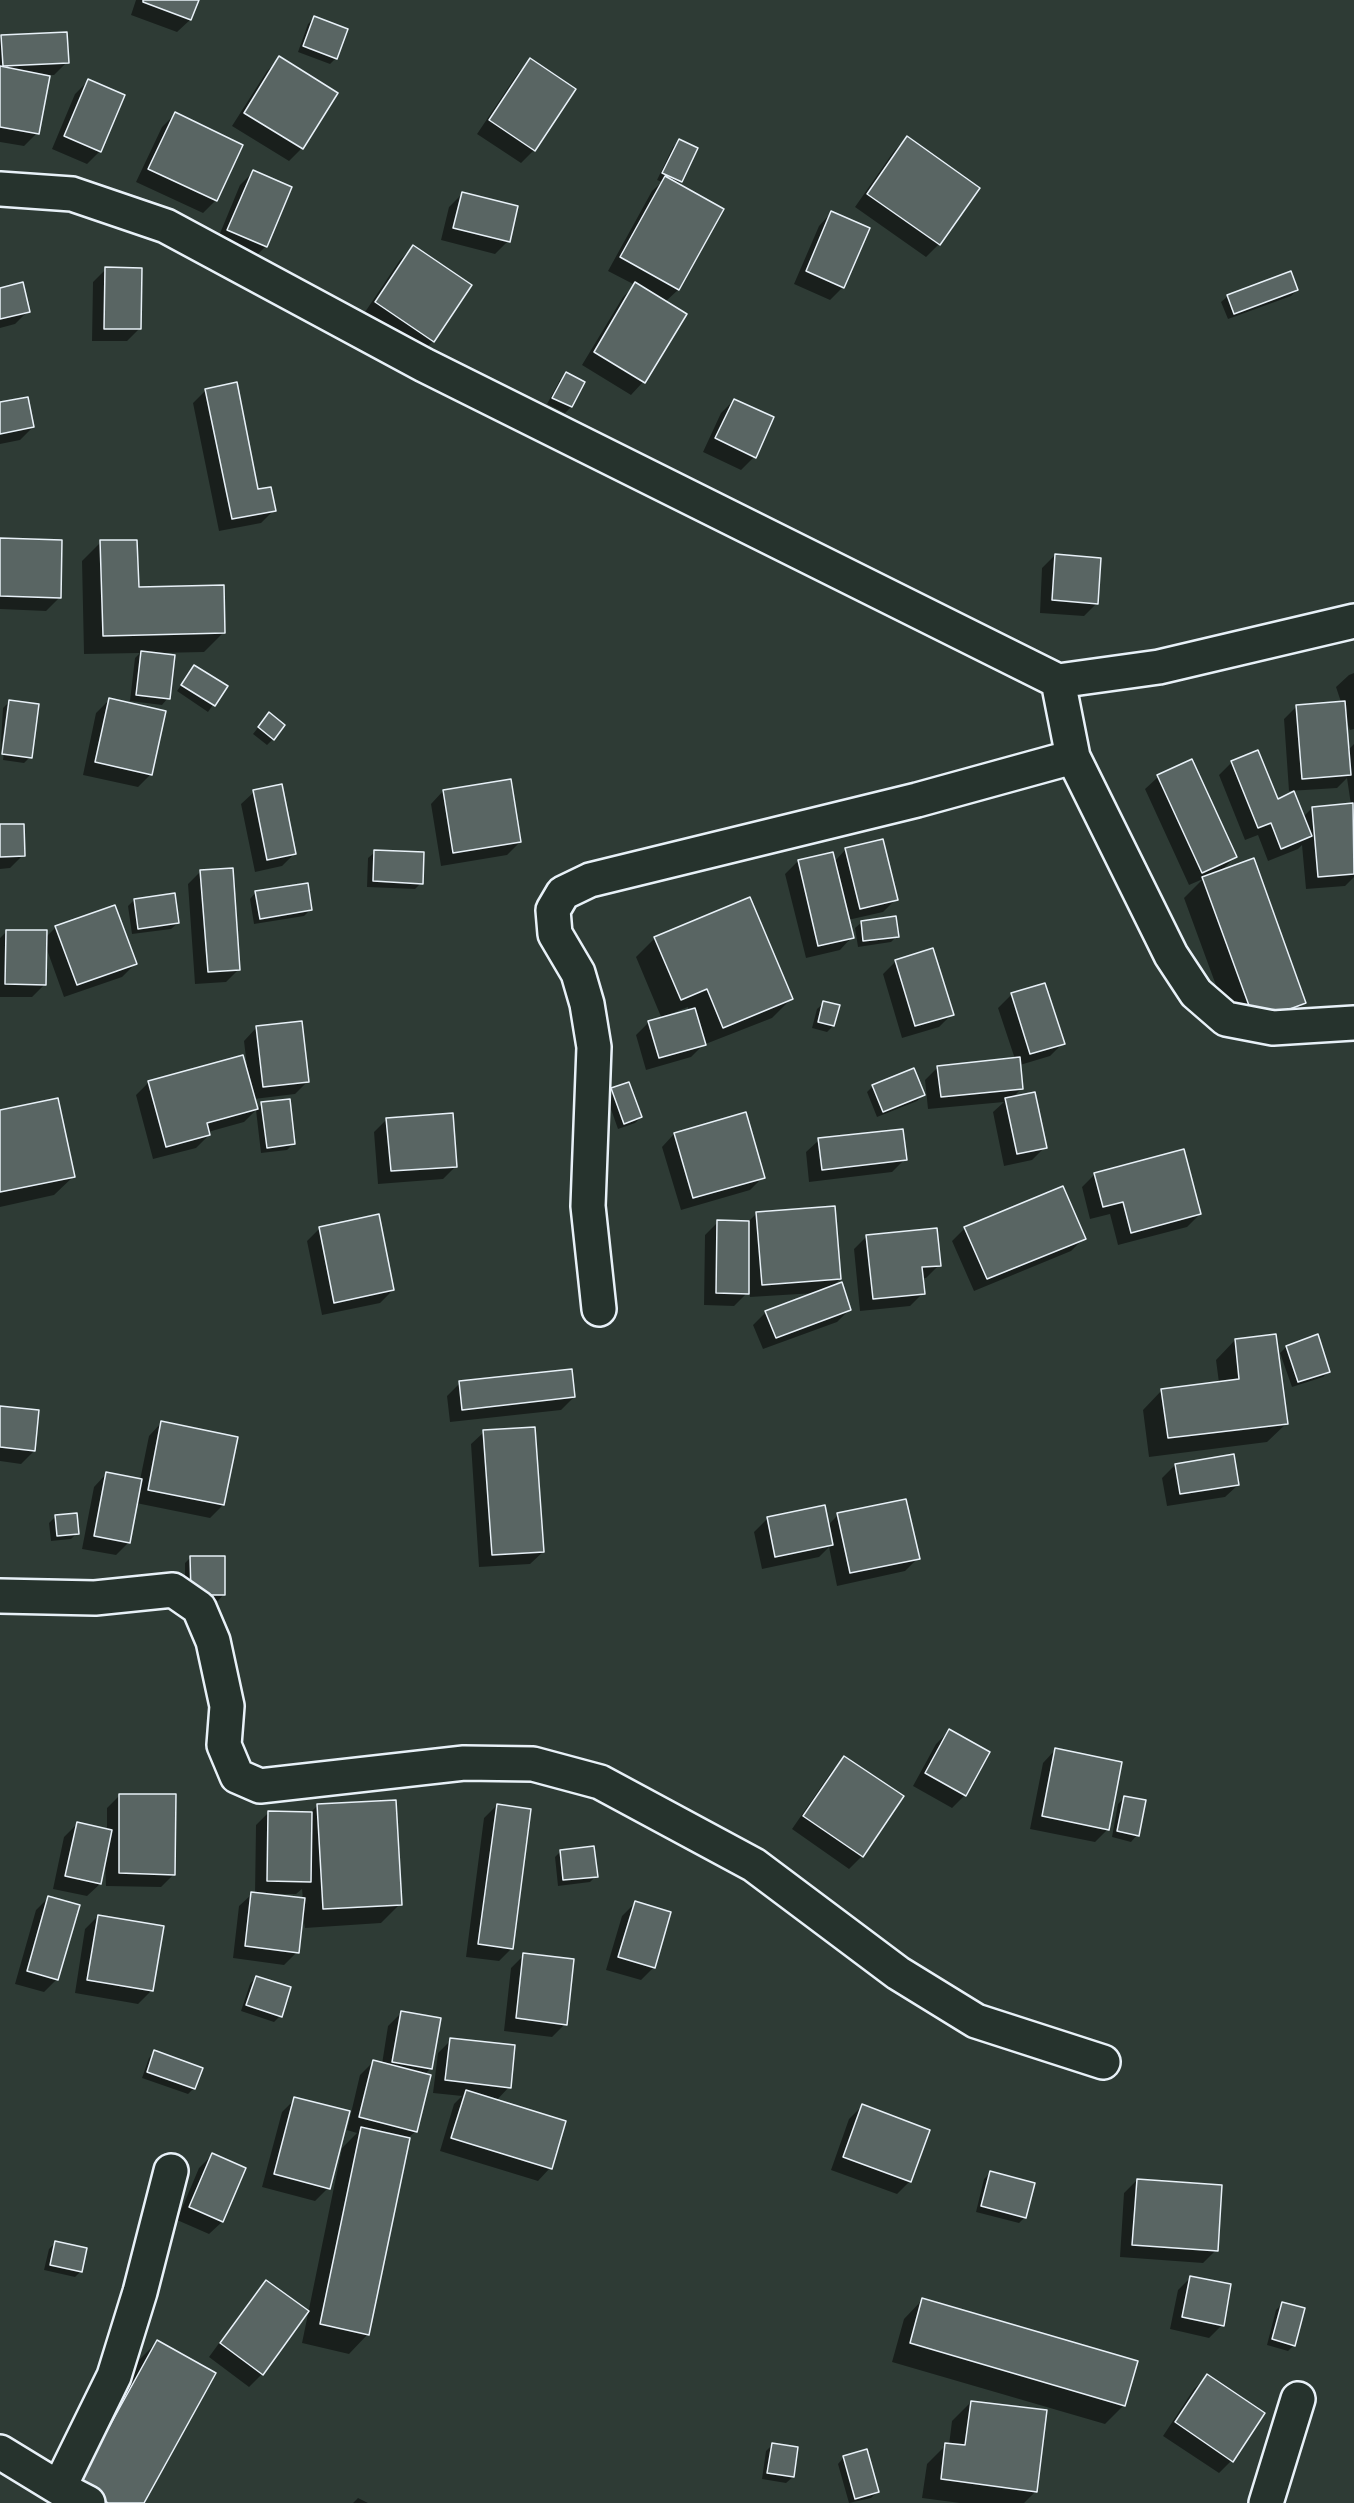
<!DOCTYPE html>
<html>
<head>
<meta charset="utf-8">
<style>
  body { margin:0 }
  canvas { display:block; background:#2e3b35 }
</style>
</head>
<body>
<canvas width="1354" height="2503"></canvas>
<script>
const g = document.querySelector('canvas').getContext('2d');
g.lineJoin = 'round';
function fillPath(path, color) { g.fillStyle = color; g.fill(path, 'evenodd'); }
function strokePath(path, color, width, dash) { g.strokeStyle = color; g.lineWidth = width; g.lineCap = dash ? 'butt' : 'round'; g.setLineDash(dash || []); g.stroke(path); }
fillPath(new Path2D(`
  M136,0H197L190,20L177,32L131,15Z
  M314,18L336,58L330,64L298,52L308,24Z
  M2,36L67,62L54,75H48L37,133L24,146L0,142V38Z
  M280,58L336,93L302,148L289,161L232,126L267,71Z
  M530,60L534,150L521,163L477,134L518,73Z
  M88,81L100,151L87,164L52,149L75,94Z
  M175,114L241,145L216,200L203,213L136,182L162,127Z
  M907,138L939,244L926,257L855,207L894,151Z
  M679,141L696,149L677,185L722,210L678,290L665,302L643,382L631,395L582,365L623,297L635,285L608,271L652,191L662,182L657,180L673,147Z
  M253,172L290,188L266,246L253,259L216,243L240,185Z
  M462,194L508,241L495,254L441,240L449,207Z
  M831,213L843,287L830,300L794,284L819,226Z
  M413,247L433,341L420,354L363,315L400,260Z
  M106,269L140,328L127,341H92L93,282Z
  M0,289L28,311L15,324L0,328Z
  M1297,290L1291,296L1228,319L1221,302L1228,296Z
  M566,374L583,383L571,407L565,413L547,404L560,380Z
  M206,390L257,491L274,510L261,523L219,531L193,403Z
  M734,400L754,457L741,470L703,452L721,413Z
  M0,404L33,427L20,440L0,444Z
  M0,540L59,598L46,611L0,609Z
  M101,542L137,588L223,633L204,652L160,653L168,698L162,705L130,701L135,658L140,653L84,654L82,561Z
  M1055,555L1097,603L1084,616L1040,613L1042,568Z
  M194,667L226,686L208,712L177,691Z
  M1354,673V729L1350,730L1346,720L1348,750L1354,744V809H1352L1354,877L1345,886L1306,889L1302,845L1298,849L1268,861L1258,835L1245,840L1219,775L1232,762L1277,801L1303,817L1312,808L1351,805L1347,778L1337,788L1289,791L1284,719L1297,706L1341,702L1336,687L1349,675Z
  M109,700L151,774L138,787L83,775L96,713Z
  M10,701L30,757L24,763L3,760L10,706H7L0,758L3,708Z
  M264,720L273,739L267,745L253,734Z
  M1158,777L1235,857L1219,873L1304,1003L1285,1022L1236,1040L1184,898L1203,879L1189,885L1145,789Z
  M443,791L520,842L507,855L441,866L431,804Z
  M254,792L295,853L282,866L255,872L241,804Z
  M0,826L23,855L10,868L0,869Z
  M846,849L896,899L883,912L848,920L852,937L840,950L806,958L785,874L798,861L834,862Z
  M375,852L421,883L415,889L367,887L368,858Z
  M201,871L239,969L226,982L195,984L188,884Z
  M256,892L310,910L304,916L254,924L250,899Z
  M134,900L178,923L171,929L132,934L128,906Z
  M862,922L897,936L891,942L858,947L855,928Z
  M56,927L135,964L122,977L64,997L46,947L45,984L32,997H0V938L7,931L45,938Z
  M655,938L791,999L772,1018L703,1045L691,1057L646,1070L636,1035L649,1022L662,1019L636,957ZM688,1007L689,1011L670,1016V1014Z
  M896,961L952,1014L939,1027L902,1038L883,974Z
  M1044,985L1063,1043L1050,1056L1020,1065L1022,1088L1012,1098L1045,1147L1032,1160L1004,1166L993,1112L1004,1102L928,1109L925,1080L938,1067L1015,1059L998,1008L1011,995Z
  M824,1003L833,1026L827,1032L812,1028L817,1009Z
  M256,1028L308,1081L295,1094L254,1099L257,1109L262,1104L294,1143L287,1150L261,1153L256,1110L244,1122L208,1132L209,1135L196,1148L153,1159L136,1095L149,1082L247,1067L244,1041Z
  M873,1086L923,1095L917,1101L877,1117L867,1092Z
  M612,1089L641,1117L635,1123L618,1129L606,1095Z
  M0,1111L74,1176L54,1195L0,1207Z
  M387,1119L456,1166L443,1179L378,1184L374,1132Z
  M674,1134L763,1177L750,1190L681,1210L662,1147Z
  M819,1140L905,1159L892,1172L809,1182L806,1152Z
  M1095,1174L1200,1214L1187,1227L1118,1245L1110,1214L1090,1219L1082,1187Z
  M757,1213L840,1279L831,1288L850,1309L837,1322L763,1349L753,1325L766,1312L816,1293L750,1297L749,1291L734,1306L704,1305L705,1235L718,1222H748Z
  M320,1228L393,1290L380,1303L322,1315L307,1241Z
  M965,1228L1084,1238L1071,1251L974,1291L952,1241Z
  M867,1236L939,1265L926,1278H922L923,1293L910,1306L860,1311L854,1249Z
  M1235,1340L1287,1423L1267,1442L1149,1457L1143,1410L1162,1390L1219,1383L1216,1360Z
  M1286,1347L1329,1371L1323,1377L1292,1387L1280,1353Z
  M460,1383L574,1397L561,1410L450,1422L447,1396Z
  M0,1407L34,1451L21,1464L0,1461Z
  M161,1423L223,1505L210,1518L136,1503L129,1542L116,1555L82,1549L94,1487L106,1474L140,1480L149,1436Z
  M484,1432L543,1552L530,1564L479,1567L471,1444Z
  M1175,1465L1238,1485L1225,1497L1167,1506L1162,1478Z
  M824,1507L828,1525L838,1515L918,1558L905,1571L837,1586L829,1547L819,1557L762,1569L754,1532L767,1519Z
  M55,1517L77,1533L71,1539L51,1541L49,1523Z
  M191,1557L224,1594L218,1601L185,1600V1563Z
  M949,1731L965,1795L952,1808L913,1786L936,1744Z
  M1055,1750L1108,1829L1095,1842L1030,1829L1043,1763Z
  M845,1758L862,1856L849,1869L792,1829L832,1771Z
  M120,1795L174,1874L161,1887L106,1886L105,1858L100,1884L87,1896L53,1889L64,1837L77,1824L107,1830V1808Z
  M1124,1798L1137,1835L1131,1842L1112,1837L1118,1804Z
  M318,1805L400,1904L381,1923L305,1928L302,1912L297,1952L284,1965L233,1958L239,1906L252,1894H255L256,1825L269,1812L310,1813ZM302,1889L303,1900L273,1896V1894H296Z
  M497,1805L512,1948L499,1961L466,1957L484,1818Z
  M561,1851L596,1876L590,1882L558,1886L555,1857Z
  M49,1897L57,1979L44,1992L15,1984L36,1910Z
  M635,1903L654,1967L641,1980L606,1970L622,1916Z
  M98,1916L151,1991L138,2004L75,1993L85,1929Z
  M524,1955L565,2024L552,2037L504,2031L511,1968Z
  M256,1977L280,2016L274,2022L241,2011L250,1984Z
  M401,2013L430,2069L424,2075L416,2131L408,2138L368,2334L349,2354L302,2343L342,2148L357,2133L347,2130L360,2075L373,2062L382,2064L388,2026Z
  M451,2040L509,2087L496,2101L550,2168L538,2181L440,2151L454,2104L462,2096L433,2093L438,2053Z
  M155,2052L194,2088L188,2094L142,2078L149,2058Z
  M295,2099L328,2188L315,2201L262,2187L282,2112Z
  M862,2106L928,2131L909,2182L897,2194L831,2170L849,2119Z
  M212,2155L244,2169L222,2222L209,2234L177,2220L199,2168Z
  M990,2173L1025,2217L1019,2223L976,2212L984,2179Z
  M1137,2180L1216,2250L1203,2263L1120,2257L1124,2193Z
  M55,2243L81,2271L75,2277L44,2270L49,2249Z
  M1191,2277L1222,2325L1209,2338L1170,2329L1178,2290Z
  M266,2282L262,2374L249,2387L209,2357L254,2295Z
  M923,2299L1124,2405L1105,2424L892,2362L904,2319Z
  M1282,2304L1294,2345L1288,2351L1267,2345L1276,2310Z
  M157,2342L143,2503H60L138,2361Z
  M1207,2376L1231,2461L1219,2473L1163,2436L1194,2389Z
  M971,2402L1036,2491L1024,2503H960L922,2498L927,2464L946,2445H949L952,2421Z
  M772,2445L793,2477L786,2483L762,2479L766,2451Z
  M844,2457L877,2492L871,2498L849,2503L838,2464Z
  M358,2498L368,2503H353Z`), '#0007');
const building = new Path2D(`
  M143,0H199L191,20L143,2Z
  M314,16L348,29L337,59L303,46Z
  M67,32L69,63L3,66L1,35Z
  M279,56L338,93L303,149L244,113Z
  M530,58L576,89L535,151L489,120Z
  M0,66L50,76L39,134L0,127Z
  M88,79L125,95L101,152L64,136Z
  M175,112L243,145L217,201L148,169Z
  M907,136L980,188L940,245L867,194Z
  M679,139L698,148L682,182L662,173Z
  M253,170L292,187L267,247L227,230Z
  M665,176L724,209L679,290L620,257Z
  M462,192L518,206L510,242L453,228Z
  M831,211L870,228L844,288L806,271Z
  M413,245L472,285L434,342L375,302Z
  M105,267L142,268L141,329H104Z
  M1291,271L1298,290L1234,314L1227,295Z
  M23,282L30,312L0,319V288Z
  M635,282L687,314L645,383L594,352Z
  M566,372L585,382L572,407L552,398Z
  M237,382L258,489L271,487L276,511L232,519L205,389Z
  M28,397L34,427L0,434V402Z
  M734,399L774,417L756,458L715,438Z
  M0,538L62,540L61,598L0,596Z
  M100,540H137L139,587L224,585L225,633L103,636Z
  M1055,554L1101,558L1098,604L1052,600Z
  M141,651L175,655L170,699L136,695Z
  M194,665L228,686L215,706L181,685Z
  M109,698L166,711L152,775L95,762Z
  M9,700L39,704L32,758L2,754Z
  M1345,701L1351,775L1302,779L1296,705Z
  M269,712L285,725L274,740L258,727Z
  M1258,750L1278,799L1294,791L1312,836L1281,849L1271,823L1258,828L1231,761Z
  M1192,759L1237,857L1202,873L1157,775Z
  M511,779L521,842L453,853L443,790Z
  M282,784L296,854L267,860L253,790Z
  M1353,803L1354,874L1318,877L1312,807Z
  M0,824H24L25,856L0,857Z
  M883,839L898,900L860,909L845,848Z
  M374,850L424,852L423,884L373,881Z
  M833,852L854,938L818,946L798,860Z
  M1254,858L1306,1003L1255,1022L1202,877Z
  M233,868L240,970L208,972L200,870Z
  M308,883L312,910L260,919L255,891Z
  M175,893L179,923L138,929L134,899Z
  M750,897L793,999L723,1028L707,989L681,1000L654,937Z
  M115,905L137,964L77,985L55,926Z
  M896,916L899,937L863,941L861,921Z
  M6,930H47L46,985L5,984Z
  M933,948L954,1015L915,1026L895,960Z
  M1045,983L1065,1044L1030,1054L1011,993Z
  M823,1001L840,1005L834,1026L818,1022Z
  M695,1008L706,1045L659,1058L648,1021Z
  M302,1021L309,1082L263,1087L256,1026Z
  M243,1055L258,1109L207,1123L210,1135L166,1147L148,1081Z
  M1020,1057L1023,1089L941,1097L937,1066Z
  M914,1068L925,1095L883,1112L872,1085Z
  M629,1082L642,1117L624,1124L611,1088Z
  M1035,1092L1047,1148L1017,1154L1005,1098Z
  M58,1098L75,1177L0,1192V1110Z
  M290,1099L295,1144L267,1148L261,1102Z
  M746,1112L765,1178L693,1198L674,1133Z
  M453,1113L457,1167L391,1171L386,1118Z
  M903,1129L907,1160L822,1170L818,1138Z
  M1184,1149L1201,1214L1131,1233L1123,1202L1103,1207L1094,1173Z
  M1063,1186L1086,1239L987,1279L964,1227Z
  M835,1206L841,1279L762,1285L756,1212Z
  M379,1214L394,1290L334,1303L319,1227Z
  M717,1220L749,1221V1294L716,1293Z
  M937,1228L941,1266L922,1267L925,1294L873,1299L866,1235Z
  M842,1282L851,1310L776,1338L765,1311Z
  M1276,1334L1288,1424L1168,1438L1161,1389L1239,1379L1235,1339Z
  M1318,1334L1330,1372L1298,1382L1286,1346Z
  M572,1369L575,1397L462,1410L459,1381Z
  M0,1406L39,1410L35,1451L0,1447Z
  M161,1421L238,1437L224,1505L148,1490Z
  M535,1427L544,1552L492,1555L483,1430Z
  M1234,1454L1239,1485L1180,1494L1175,1464Z
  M106,1472L142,1479L130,1543L94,1536Z
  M906,1499L920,1559L850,1573L837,1513Z
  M825,1505L833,1545L775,1557L767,1517Z
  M77,1513L79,1534L57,1536L55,1515Z
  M190,1556H225V1595H191Z
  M949,1729L990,1752L966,1796L925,1773Z
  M1055,1748L1122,1762L1109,1830L1042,1816Z
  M844,1756L904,1796L863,1857L803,1816Z
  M119,1794H176L175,1875L119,1873Z
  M1124,1796L1146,1800L1139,1836L1117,1831Z
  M396,1800L402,1905L323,1909L317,1804Z
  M497,1804L531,1809L513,1949L478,1944Z
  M268,1811L312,1812L311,1882L267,1881Z
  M77,1822L112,1830L101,1884L65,1876Z
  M594,1846L598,1877L563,1880L560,1850Z
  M251,1892L305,1898L299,1953L245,1946Z
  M48,1896L80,1905L58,1980L27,1971Z
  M635,1901L671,1912L655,1968L618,1957Z
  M98,1915L164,1926L153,1991L87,1980Z
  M523,1953L574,1959L567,2025L516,2018Z
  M256,1976L291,1987L282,2017L246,2005Z
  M401,2011L441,2018L432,2069L392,2062Z
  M450,2038L515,2045L511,2088L445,2080Z
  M154,2050L203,2068L195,2089L147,2072Z
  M373,2060L431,2075L417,2132L359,2117Z
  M466,2090L566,2121L552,2169L451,2138Z
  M294,2097L350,2111L330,2189L274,2174Z
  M862,2104L930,2130L911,2182L843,2157Z
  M361,2127L410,2138L369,2335L320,2324Z
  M212,2153L246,2168L223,2222L189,2207Z
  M990,2171L1035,2183L1026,2218L981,2206Z
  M1137,2179L1222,2185L1218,2251L1132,2245Z
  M55,2241L87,2248L82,2272L50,2265Z
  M1190,2276L1231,2284L1224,2326L1182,2317Z
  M266,2280L309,2311L263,2375L220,2343Z
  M922,2298L1138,2361L1125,2406L910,2343Z
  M1282,2302L1305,2308L1295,2346L1272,2339Z
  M157,2340L216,2373L144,2503H108L77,2485Z
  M1207,2374L1265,2413L1233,2462L1175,2422Z
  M971,2401L1047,2410L1037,2492L941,2479L945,2443L965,2445Z
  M772,2443L798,2447L794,2477L767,2473Z
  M867,2449L879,2492L855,2499L843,2456Z`);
fillPath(building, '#596563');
strokePath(building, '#e8f1f8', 1.5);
const minor = new Path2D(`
  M0,189L72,194L166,226L424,365L1058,681L1159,667L1354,621
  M1058,681L1073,757L1171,955L1196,993L1226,1019L1273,1028L1354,1023
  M599,1309L588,1206L594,1047L587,1004L578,973L555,934L553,910L563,893L590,880L917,800L1073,757
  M0,1596L95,1598L173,1590L199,1608L213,1641L227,1706L224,1745L237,1776L260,1786L464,1763L533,1764L600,1782L754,1865L898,1973L976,2021L1103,2062
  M0,2452L59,2488L88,2503
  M59,2488L114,2376L140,2292L171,2171
  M1266,2503L1298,2399`);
strokePath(minor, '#e8f1f8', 38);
strokePath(minor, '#26332d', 33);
</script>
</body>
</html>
